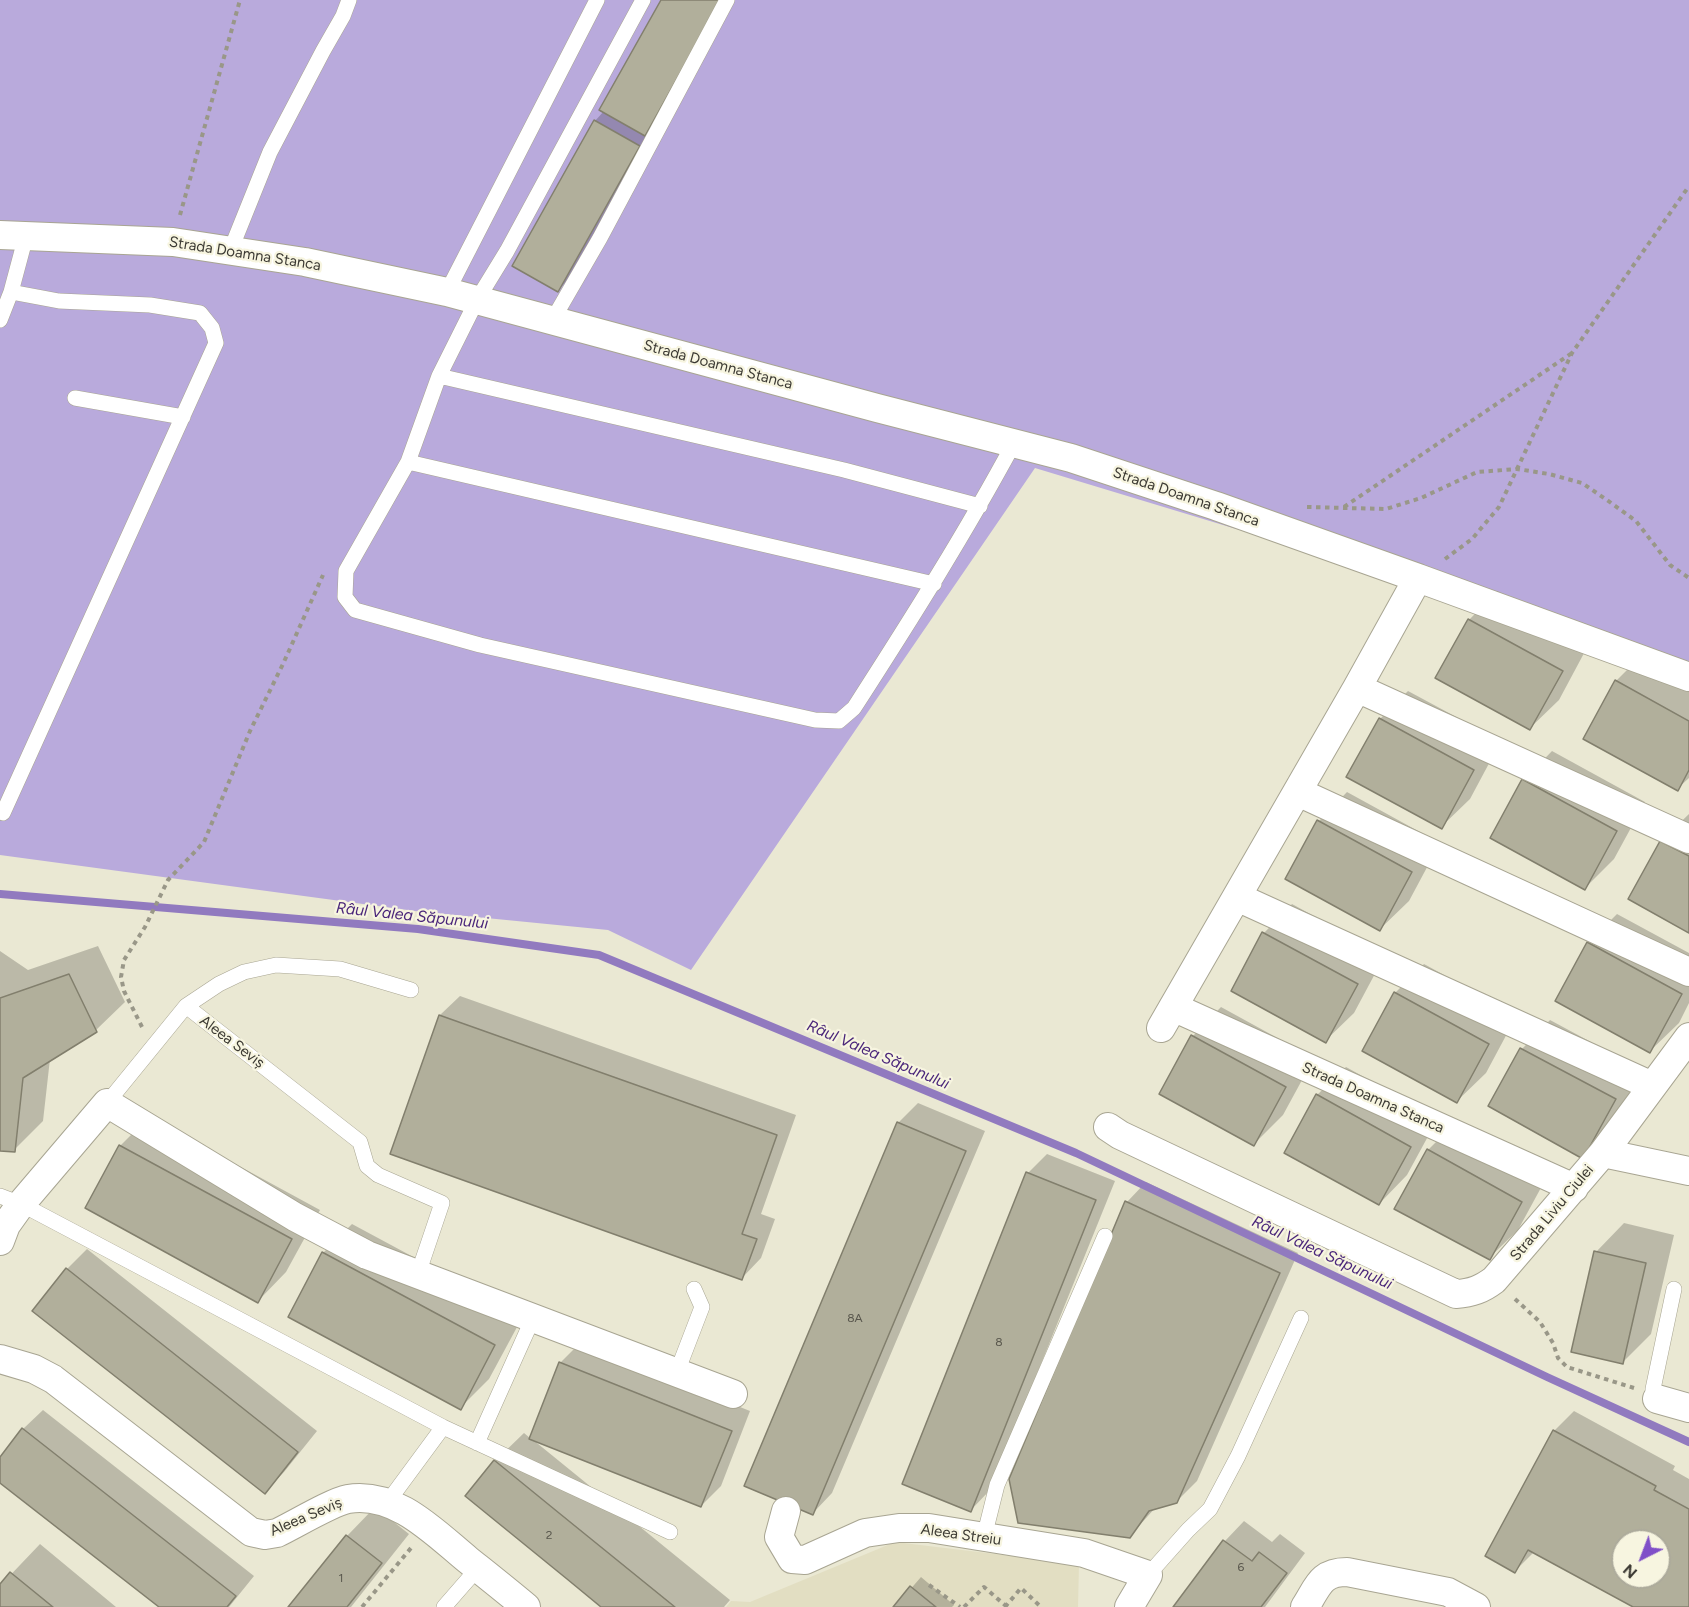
<!DOCTYPE html>
<html>
<head>
<meta charset="utf-8">
<style>
  body { margin:0 }
  #map { position:relative; width:1689px; height:1607px; overflow:hidden; background:#eae8d3; font-family:Figtree,sans-serif }
  canvas { display:block }
  .north { position:absolute; left:1611px; top:1529px; width:60px; height:60px; box-sizing:border-box; background:#f7f5e0; border:2px solid #acaa9b; border-radius:50%; rotate:222deg; font-size:16px; font-weight:700; line-height:24px; text-align:center; color:#3c3a33 }
  .north::after { content:''; display:block; margin:auto; width:21px; height:27px; background:#804fc8; clip-path:polygon(50% 0,100% 100%,50% 72%,0 100%) }
</style>
</head>
<body>
<div id="map">
<canvas width="1689" height="1607"></canvas>
<div class="north">N</div>
</div>
<script>
const g = document.querySelector('canvas').getContext('2d');
g.lineJoin = 'round';
function fillPath(path, color) { g.fillStyle = color; g.fill(path, 'evenodd'); }
function strokePath(path, color, width, dash) { g.strokeStyle = color; g.lineWidth = width; g.lineCap = dash ? 'butt' : 'round'; g.setLineDash(dash || []); g.stroke(path); }
function write(font, color, halo, rows, align = 'center') {
  g.font = font + ' Figtree,sans-serif'; g.lineWidth = 4.5; g.setLineDash([]); g.textBaseline = 'middle'; g.strokeStyle = halo; g.fillStyle = color; for (const [text, x, y, turn = 0] of rows) {
    g.save(); g.translate(x, y); g.rotate((+turn || 0) * Math.PI / 180); g.textAlign = isNaN(turn) ? turn : align; if (halo) g.strokeText(text, 0, 0); g.fillText(text, 0, 0); g.restore();
  }
}
fillPath(new Path2D(`
  M895,1542L1079,1564L1078,1607H726L731,1601L750,1602Z`), '#e2dec2');
fillPath(new Path2D(`
  M0,0H1689V671L1418,578L1233,528L1035,468L691,970L608,930L415,911L0,855Z`), '#b9aadc');
fillPath(new Path2D(`
  M662,0H726L572,276L557,291L595,121L604,111Z
  M1497,591L1590,642L1559,700L1530,728L1469,620Z
  M1644,653L1689,677V778L1677,789L1616,681Z
  M1408,691L1501,741L1470,799L1441,827L1380,719Z
  M1552,751L1645,802L1614,859L1585,888L1492,838L1524,780Z
  M1347,792L1440,843L1409,901L1380,929L1319,821Z
  M1689,814V931L1661,841Z
  M1292,904L1385,955L1354,1013L1325,1041L1264,933Z
  M1617,914L1689,953V1003L1679,1023L1650,1051L1588,943Z
  M98,946L125,1002L96,1030L50,1059L43,1121L14,1150L0,1149V951L28,970Z
  M1424,964L1517,1015L1486,1073L1457,1101L1395,993Z
  M460,996L796,1115L761,1214L775,1219L761,1258L742,1278L392,1153L440,1015Z
  M1221,1007L1314,1058L1283,1115L1254,1144L1161,1093L1193,1036Z
  M1550,1020L1643,1070L1612,1128L1583,1157L1490,1106L1522,1049Z
  M1346,1067L1438,1118L1407,1175L1379,1204L1317,1095Z
  M918,1103L985,1131L832,1493L813,1513L898,1123Z
  M149,1117L320,1210L286,1272L258,1301L120,1146Z
  M1456,1122L1549,1173L1518,1230L1489,1258L1428,1150Z
  M1047,1154L1115,1181L990,1490L971,1510L1028,1173Z
  M1146,1182L1298,1253L1197,1481L1177,1501L1156,1507L1130,1536L1127,1202Z
  M1624,1223L1674,1235L1651,1334L1622,1363L1596,1252Z
  M352,1224L523,1316L489,1379L460,1408L290,1316L323,1253Z
  M87,1249L317,1431L284,1472L265,1492L34,1310L67,1269Z
  M580,1343L750,1411L721,1486L701,1506L532,1439L730,1600L724,1607H603L495,1461L524,1433L530,1438L560,1363Z
  M43,1410L254,1576L229,1607H161L0,1481V1459L23,1429Z
  M1574,1411L1675,1466L1673,1470L1689,1479V1607H1636L1534,1552L1515,1571L1554,1431ZM1623,1541H1659V1577H1623Z
  M375,1507L409,1534L351,1607H290L347,1536Z
  M1244,1521L1272,1542L1280,1534L1305,1553L1265,1607H1175L1225,1541Z
  M40,1544L116,1607H0V1586Z
  M921,1577L954,1605L952,1607H895Z`), '#0003');
strokePath(new Path2D(`
  M0,894L418,929L599,955L1076,1153L1547,1377L1689,1442`), '#917abf', 8);
const building = new Path2D(`
  M661,0H721L645,136L599,110Z
  M594,120L640,146L558,292L512,266Z
  M1468,619L1563,671L1530,730L1435,678Z
  M1615,680L1689,721V770L1678,791L1583,739Z
  M1379,718L1474,770L1442,829L1346,777Z
  M1522,779L1617,831L1585,890L1490,838Z
  M1317,820L1412,872L1380,931L1285,879Z
  M1660,841L1689,856V933L1628,899Z
  M1262,932L1358,984L1326,1043L1231,991Z
  M1587,942L1682,994L1650,1053L1555,1001Z
  M69,974L97,1032L23,1078L15,1152L0,1151V998Z
  M1394,992L1489,1044L1457,1103L1362,1051Z
  M439,1015L777,1135L742,1234L757,1239L742,1280L390,1154Z
  M1191,1035L1286,1087L1254,1146L1159,1094Z
  M1520,1048L1616,1099L1583,1159L1488,1106Z
  M1316,1094L1411,1147L1379,1205L1284,1153Z
  M897,1122L966,1151L813,1515L744,1486Z
  M119,1145L292,1239L258,1303L85,1208Z
  M1427,1149L1522,1202L1490,1260L1394,1209Z
  M1026,1172L1096,1200L971,1512L902,1484Z
  M1125,1201L1280,1273L1177,1503L1149,1511L1130,1538L1018,1523L1009,1479Z
  M1594,1251L1646,1263L1623,1364L1571,1352Z
  M322,1252L495,1345L461,1410L288,1317Z
  M66,1268L298,1452L265,1494L32,1311Z
  M559,1362L732,1431L701,1507L529,1439Z
  M22,1428L236,1596L227,1607H159L0,1483V1457Z
  M1553,1430L1656,1486L1654,1490L1689,1509V1607H1633L1528,1550L1515,1573L1485,1556ZM1623,1541H1659V1577H1623Z
  M494,1460L559,1513L675,1607H601L567,1579L465,1496Z
  M346,1535L382,1563L347,1607H288Z
  M1223,1540L1252,1561L1259,1552L1287,1573L1261,1607H1173Z
  M10,1572L53,1607H0V1584Z
  M910,1586L936,1607H893Z`);
fillPath(building, '#b1af9b');
strokePath(building, '#827f6d', 1.5);
const service = new Path2D(`
  M643,0L507,251L477,300L439,376L408,462L346,571L345,597L355,610L480,645L815,720L839,721L854,708C910,621 965,534 1014,443
  M231,249L270,152L323,51L343,16L349,0
  M447,292L597,0
  M0,320L11,292L26,236
  M552,321L600,238L727,0
  M439,376L844,470L980,506
  M75,398L183,417
  M408,462L934,584
  M3,813L216,343L212,328L200,313L150,305L59,301L11,292
  M186,1006L360,1142L367,1166L378,1175L442,1203L418,1274
  M107,1103L186,1006L219,984L244,972L276,965L340,969L411,990
  M0,1196L21,1204L443,1427L670,1532
  M677,1372L702,1307L694,1289
  M1657,1399L1653,1394V1389L1674,1289
  M477,1443L533,1318
  M387,1503L443,1427
  M984,1537L997,1485L1105,1236
  M1148,1575L1188,1530L1210,1509L1238,1456L1301,1318
  M444,1607L478,1568`);
const minor = new Path2D(`
  M0,235L173,242L305,262L447,292L877,408L1071,458L1216,506L1418,578
  M1357,688L1689,839
  M1298,792L1689,972
  M1237,897L1652,1086
  M1173,1007L1574,1188
  M1161,1028L1357,688L1418,578L1689,677
  M1108,1127L1120,1135L1456,1294C1472,1293 1482,1289 1494,1280L1603,1153L1689,1037
  M1603,1153L1689,1171
  M0,1241L6,1225L21,1204L107,1103L295,1217L367,1255L733,1394
  M0,1359L34,1369L53,1379L251,1532L265,1535L277,1533C294,1525 332,1502 348,1499C396,1491 435,1533 468,1560C488,1576 507,1591 526,1607
  M1657,1399L1689,1408
  M786,1511L779,1537L792,1559L805,1560L865,1533L899,1528H929L1084,1553L1148,1575L1129,1607
  M1305,1607C1318,1587 1320,1572 1347,1572L1448,1592L1476,1607`);
strokePath(service, '#a8a592', 16);
strokePath(minor, '#a8a592', 30);
strokePath(new Path2D(`
  M180,215L240,0
  M1307,507L1386,509L1421,498L1477,472L1517,469L1549,474L1582,483L1607,500L1636,521L1670,565L1689,578
  M1344,507L1572,353
  M1445,559L1472,539L1499,507L1572,353L1689,186
  M142,1027L124,991L121,977L124,960L145,927L168,880L204,842L250,731L283,664L323,575
  M1515,1299L1540,1322L1553,1343L1558,1358L1567,1367L1634,1388
  M929,1585L960,1607
  M362,1607L411,1548
  M964,1607L984,1587L1006,1606
  M1005,1607L1021,1588L1041,1607`), '#999788', 4, [4.5, 4.5]);
strokePath(service, '#fff', 15);
strokePath(minor, '#fff', 28);
write('12px', '#59574d', null, [
  ["8A",855,1318],
  ["8",999,1342],
  ["2",549,1535],
  ["6",1241,1567],
  ["1",341,1578]
]);
write('15px', '#3c3a33', '#f7f5e0', [
  ["Strada Doamna Stanca",245,254,9],
  ["Strada Doamna Stanca",718,365,15],
  ["Strada Doamna Stanca",1186,497,19],
  ["Aleea Seviș",232,1042,37],
  ["Strada Doamna Stanca",1373,1098,24],
  ["Strada Liviu Ciulei",1552,1213,-50],
  ["Aleea Seviș",306,1517,-23],
  ["Aleea Streiu",961,1535,8]
]);
write('italic 16px', '#4a267a', '#f7f5e0', [
  ["Râul Valea Săpunului",412,916,6],
  ["Râul Valea Săpunului",878,1055,23],
  ["Râul Valea Săpunului",1322,1253,25]
]);
</script>
</body>
</html>
